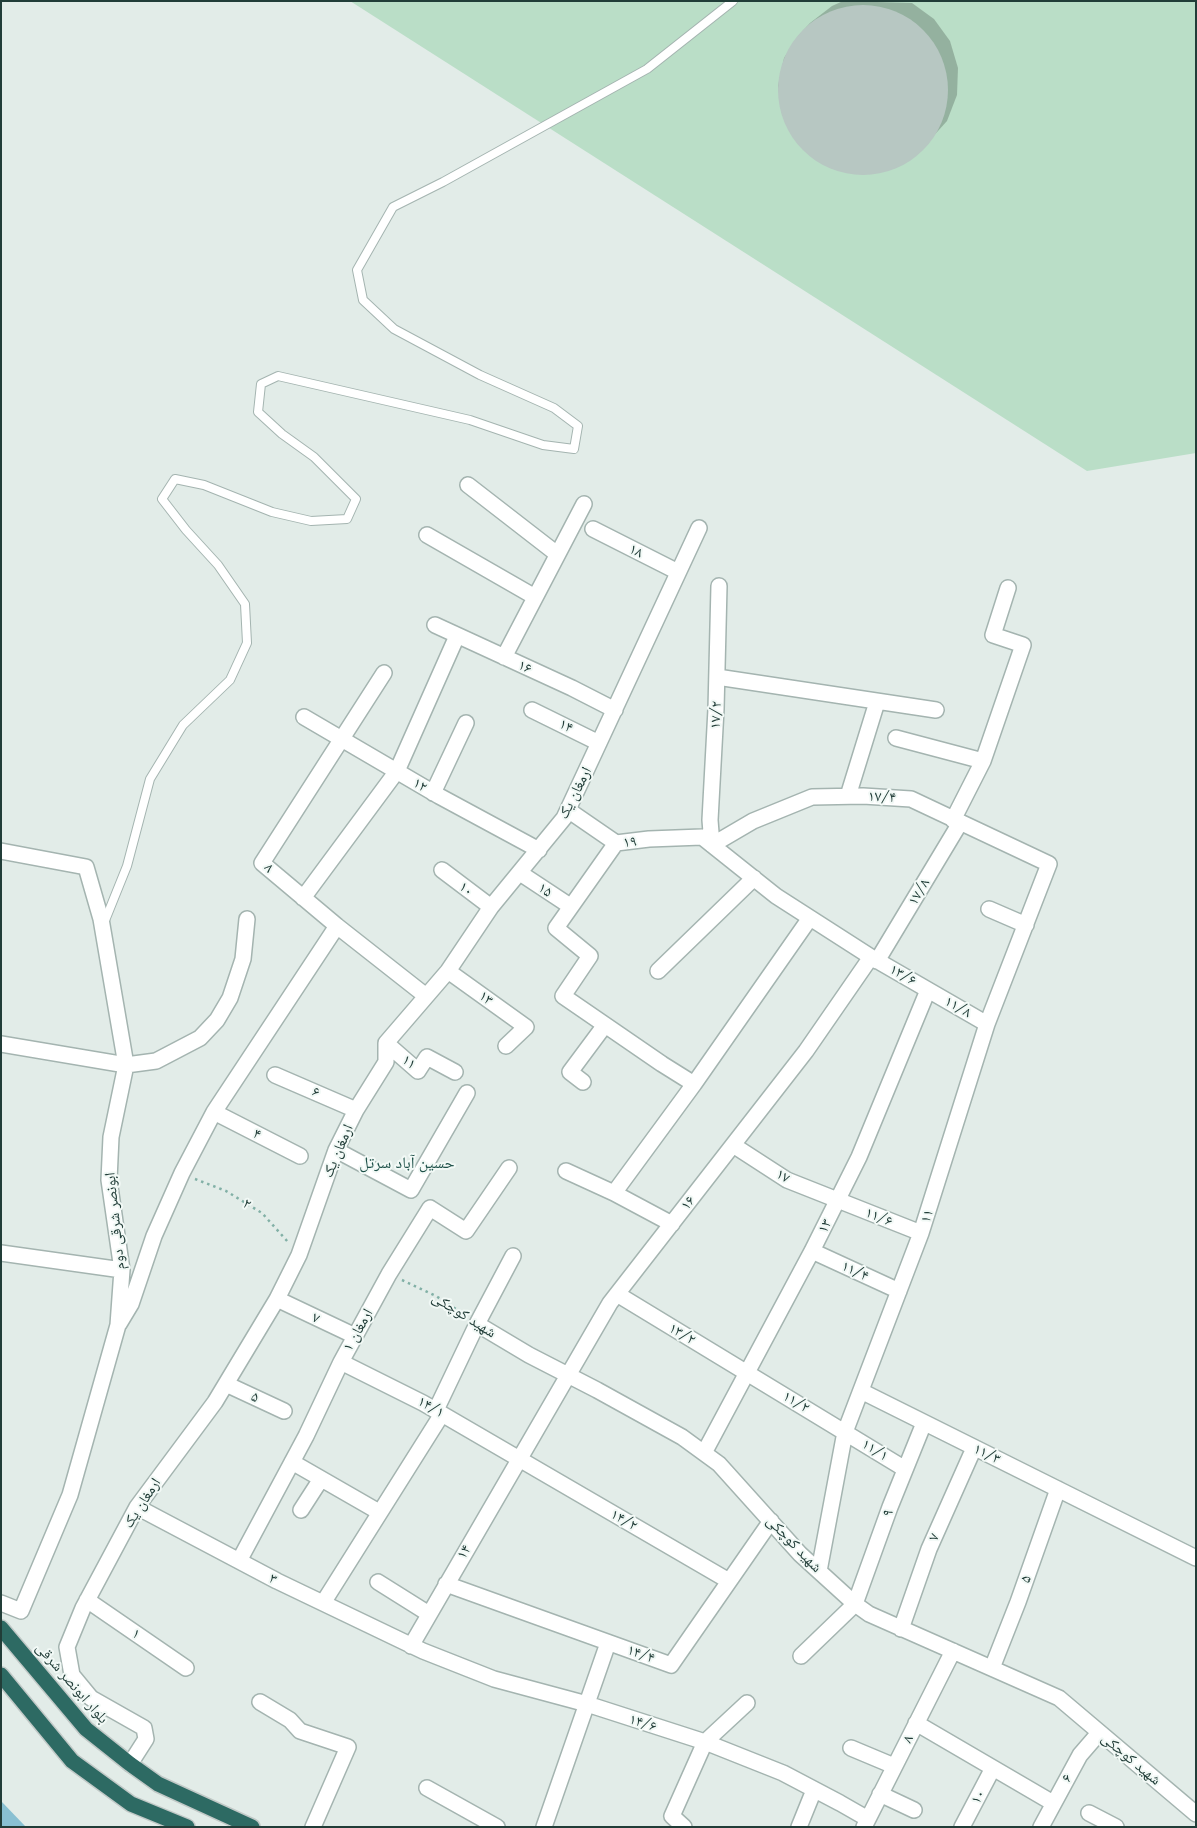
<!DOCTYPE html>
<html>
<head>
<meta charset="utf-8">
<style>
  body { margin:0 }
  #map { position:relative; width:1197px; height:1828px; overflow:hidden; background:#e2ece8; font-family:Quicksand,sans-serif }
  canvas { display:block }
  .frame { position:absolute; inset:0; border:2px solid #213d38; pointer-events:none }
</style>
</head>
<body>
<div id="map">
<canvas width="1197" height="1828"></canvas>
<div class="frame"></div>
</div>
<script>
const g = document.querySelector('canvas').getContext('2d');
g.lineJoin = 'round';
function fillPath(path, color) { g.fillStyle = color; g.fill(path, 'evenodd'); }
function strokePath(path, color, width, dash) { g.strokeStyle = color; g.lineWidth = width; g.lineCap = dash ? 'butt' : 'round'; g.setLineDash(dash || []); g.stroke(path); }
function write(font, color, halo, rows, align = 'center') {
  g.font = font + ' Quicksand,"Noto Naskh Arabic",sans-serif'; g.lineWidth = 4; g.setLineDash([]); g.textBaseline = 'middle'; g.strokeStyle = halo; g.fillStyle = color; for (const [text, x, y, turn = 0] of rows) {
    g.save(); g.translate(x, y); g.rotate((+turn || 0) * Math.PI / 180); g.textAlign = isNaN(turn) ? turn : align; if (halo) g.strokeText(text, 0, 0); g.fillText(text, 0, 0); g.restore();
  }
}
fillPath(new Path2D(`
  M350,1H1196V453L1087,471Z`), '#badec7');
fillPath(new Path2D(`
  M1,1801L26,1827H1Z`), '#89c0d2');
fillPath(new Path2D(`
  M843,1L912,3L934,19L950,41L958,68L957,95L947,121L918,153L894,168L867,174L839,170L814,158L794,138L782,114L778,86L784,58L799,35L810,23L832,6Z`), '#0003');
fillPath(new Path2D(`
  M778 90a85 85 0 1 1 170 0a85 85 0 1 1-170 0Z`), '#b7c7c2');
const lane = new Path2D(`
  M104,923L127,866L150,779L183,725L230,680L247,643L245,604L218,565L186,530L162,499L175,479L204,485L272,512L311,521L347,519L356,499L314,457L282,434L258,412L261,384L278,376L470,420L543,445L574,449L578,426L554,408L480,375L394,329L363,300L357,270L393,207L443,182L647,69L733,1`);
const street = new Path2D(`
  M468,485L557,554
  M593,529L678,572
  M427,535L535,597
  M719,586L716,709L710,820L712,845L753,821L812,797L863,796L911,799L1049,864L987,1024L921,1233L845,1432L819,1571
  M435,625L572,688L615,710
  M504,657L584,504
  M384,673L262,863L337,926L426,996
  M717,677L936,710
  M532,710L599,743
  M304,717L439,796L539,850
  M896,738L983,761
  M433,793L466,723
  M848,796L877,702
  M568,810L616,843L649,839L702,837L776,896L871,957L987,1024
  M953,820L983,761L1023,645L993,635L1008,588
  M616,843L556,928L590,956L563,996L662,1064L694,1084
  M1,851L86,867L101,919L126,1065L1,1044
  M442,870L491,907
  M520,873L570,906
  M303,898L397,771L457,636
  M989,909L1026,925
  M877,961L960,823
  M448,971L526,1027L506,1046
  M658,971L754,878
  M386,1043L418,1071L427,1057L455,1072
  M275,1075L356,1110
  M583,1082L570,1072L605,1025
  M214,1112L300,1156
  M733,1145L787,1180L921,1233
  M336,1150L411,1190L467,1093
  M566,1171L614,1193L672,1224
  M614,1193L694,1084L810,918
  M812,1251L899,1291
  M1,1253L122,1270
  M617,1294L905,1469
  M277,1299L355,1336
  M119,1324L131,1304L154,1236L182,1173L214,1112L337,926
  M477,1324L529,1355L597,1390L682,1437L719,1464L800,1554L855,1604L869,1614L1059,1698L1196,1814
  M341,1362L423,1403L729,1581
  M226,1384L284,1411
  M861,1391L1196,1558
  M436,1410L477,1324L513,1256
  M704,1453L812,1251L859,1157L928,990
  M292,1462L379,1512
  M137,1507L277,1581L423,1651L494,1679L587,1704L705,1742L783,1773L840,1803L868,1819
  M301,1510L321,1479
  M239,1561L306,1436L341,1362L389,1274L430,1208L466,1231L509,1168
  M378,1582L429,1614
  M446,1584L671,1665L771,1521
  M87,1600L186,1668
  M1,1603L21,1611L70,1495L118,1325L122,1270L109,1180L111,1137L126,1065L156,1061L200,1038L217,1020L230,998L243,959L247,919
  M323,1603L442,1414
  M901,1629L929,1549L974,1448
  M411,1646L610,1303L806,1051L871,957
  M801,1656L855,1604L890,1507L924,1423
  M992,1668L1018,1602L1058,1489
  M260,1702L290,1720L300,1731L348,1747L313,1827
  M916,1723L1053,1803
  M851,1748L894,1766
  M130,1764L146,1739L144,1728L91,1698L72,1675L67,1647L83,1608L137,1507L215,1402L277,1299L299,1255L336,1150L356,1110L386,1062V1043L448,971L491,907L564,818L699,528
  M427,1788L497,1827
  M880,1794L914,1810
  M1089,1813L1116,1827
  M544,1827L608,1643
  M684,1827L672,1816L705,1742L747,1703
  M799,1827L814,1790
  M864,1827L953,1651
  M962,1827L993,1768
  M1041,1827L1080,1755L1099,1733`);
const highway = new Path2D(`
  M1,1628L86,1729L130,1764L158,1784L252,1827
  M1,1675L72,1761L131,1804L187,1827`);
strokePath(lane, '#a4b4b0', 10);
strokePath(street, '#a4b4b0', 18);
strokePath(highway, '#c1c9c7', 18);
strokePath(new Path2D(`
  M195,1179L226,1191L262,1213L288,1242
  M402,1280L436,1296L465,1315`), '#82b0a6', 2.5, [2.5, 4]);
strokePath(lane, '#fff', 8);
strokePath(street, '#fff', 15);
strokePath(highway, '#2d6a63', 15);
write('15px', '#213d38', '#f2f9f6', [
  ["۱۸",636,551,27],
  ["۱۶",525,667,25],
  ["۱۷/۲",716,715,-87],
  ["۱۴",566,726,26],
  ["۱۲",420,785,30],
  ["ارمغان یک",575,793,-63],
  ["۱۷/۴",882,797,3],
  ["۱۹",630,842,-7],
  ["۸",269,868,50],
  ["۱۰",466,889,37],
  ["۱۵",545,890,34],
  ["۱۷/۸",919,892,-59],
  ["۱۳/۶",903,975,30],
  ["۱۳",486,998,36],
  ["۱۱/۸",958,1007,30],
  ["۱۱",409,1062,36],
  ["۶",316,1092,24],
  ["۴",257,1134,27],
  ["ارمغان یک",338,1151,-67],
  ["۱۷",783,1176,29],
  ["۱۶",688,1203,-52],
  ["۲",247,1204,31],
  ["۱۱",927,1216,-72],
  ["۱۱/۶",879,1217,22],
  ["ابونصر شرقی دوم",115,1221,-96],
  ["۱۳",825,1226,-64],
  ["۱۱/۴",855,1271,25],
  ["شهید کوچکی",464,1315,32],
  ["۷",316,1318,25],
  ["ارمغان ۱",358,1330,-61],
  ["۱۳/۲",682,1334,31],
  ["۵",255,1397,25],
  ["۱۱/۲",796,1402,31],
  ["۱۴/۱",431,1407,30],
  ["۱۱/۱",875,1450,32],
  ["۱۱/۳",987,1454,26],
  ["ارمغان یک",142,1503,-57],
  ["۹",888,1513,-70],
  ["۱۴/۲",624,1520,30],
  ["۷",934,1537,-66],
  ["شهید کوچکی",794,1544,46],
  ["۱۴",464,1552,-60],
  ["۳",273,1579,27],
  ["۵",1026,1579,-70],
  ["۱",136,1634,34],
  ["۱۴/۴",641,1654,20],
  ["بلوار ابونصر شرقی",72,1683,49],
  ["۱۴/۶",643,1723,18],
  ["۸",908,1739,-63],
  ["شهید کوچکی",1131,1759,40],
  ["۶",1067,1778,-61],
  ["۱۰",978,1797,-62]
]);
write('16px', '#1d5048', '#f2f9f6', [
  ["حسین آباد سرتل",407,1163]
]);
</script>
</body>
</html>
